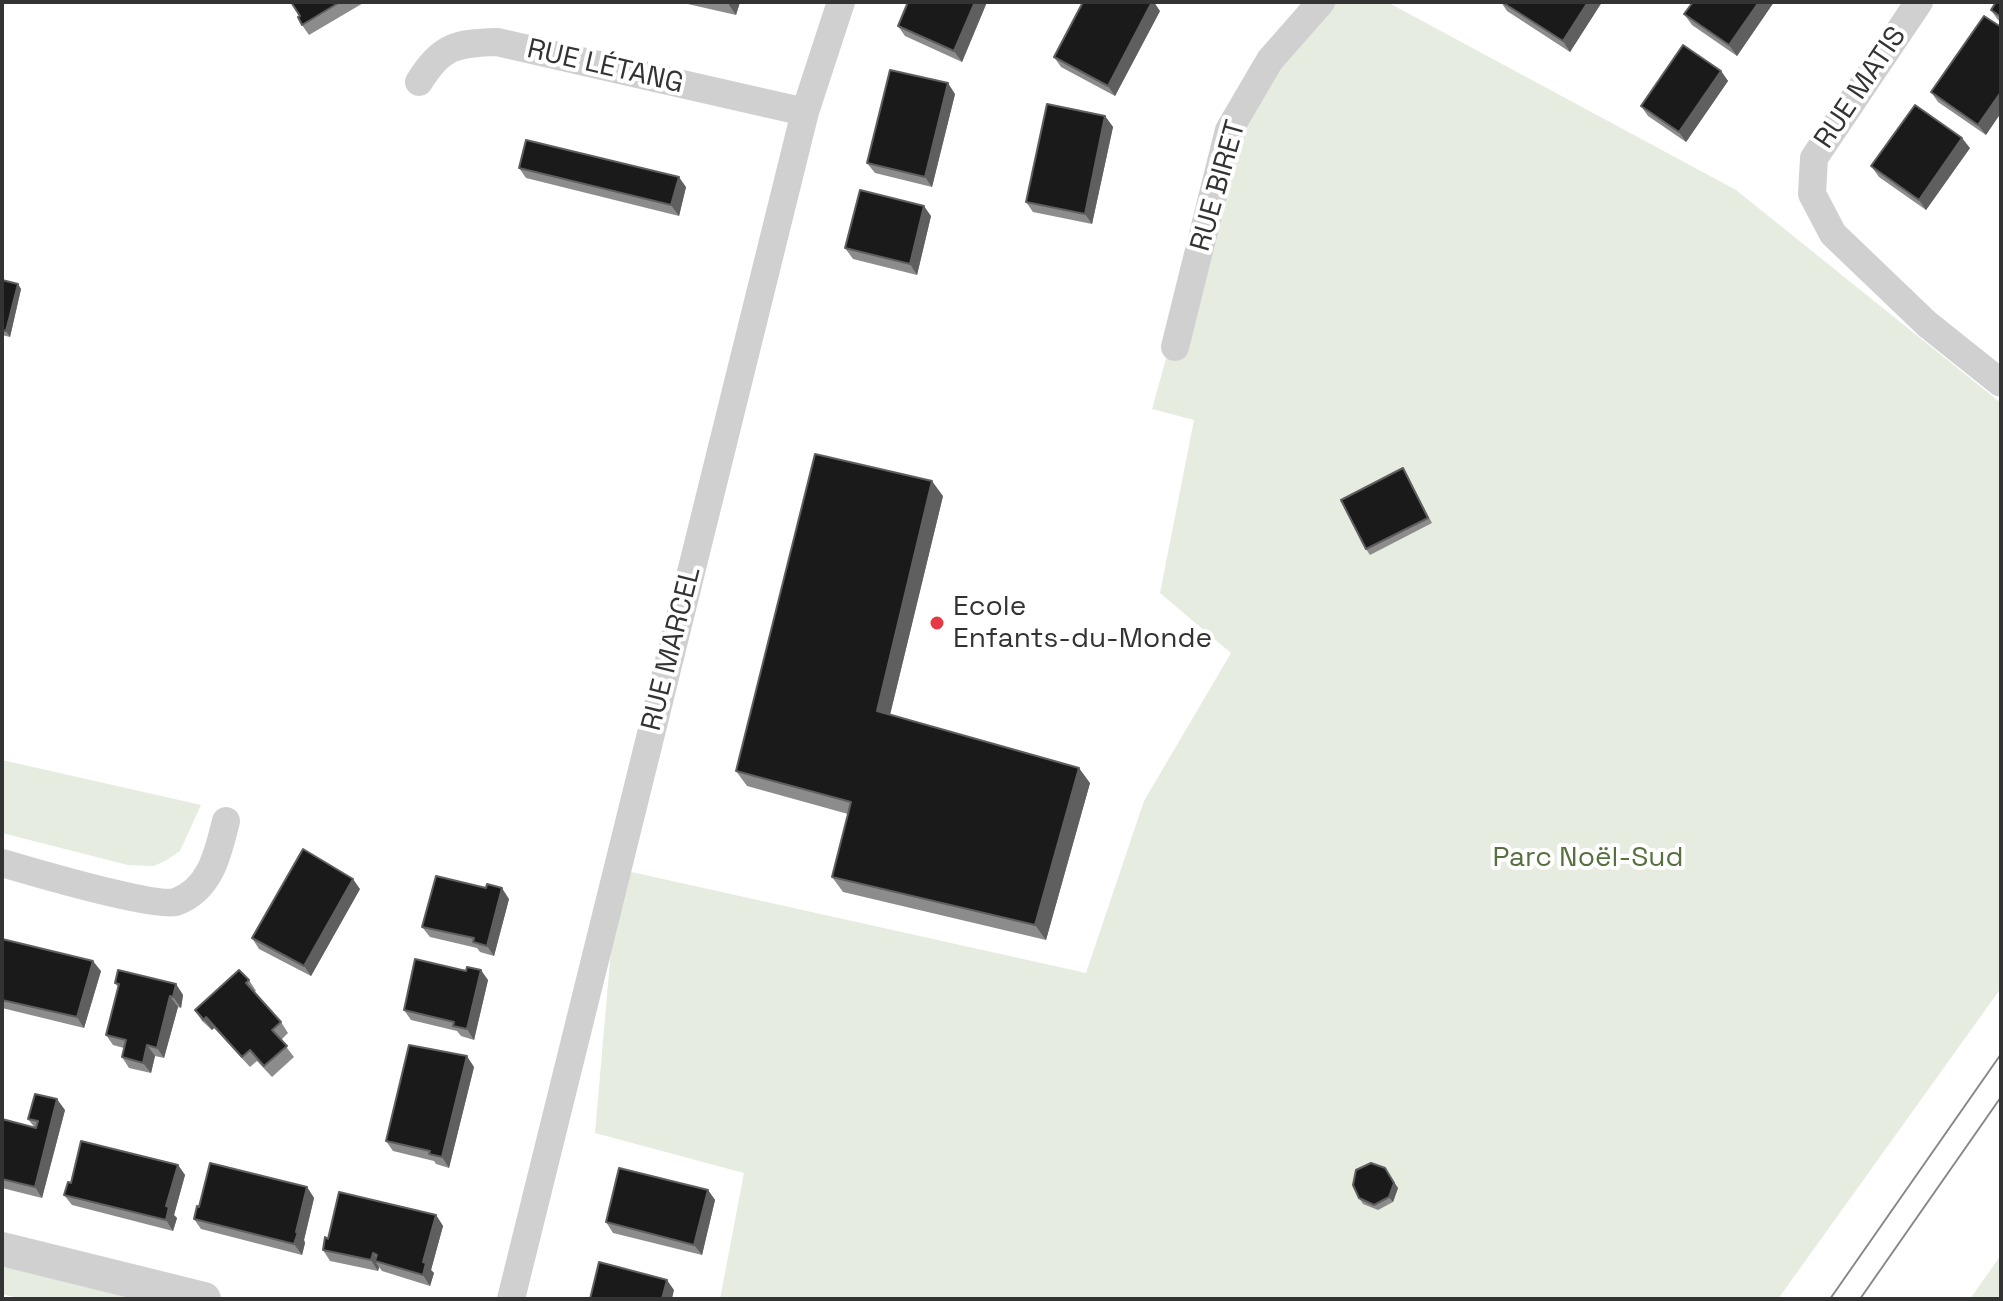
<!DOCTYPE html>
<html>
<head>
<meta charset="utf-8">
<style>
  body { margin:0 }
  #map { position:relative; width:2003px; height:1301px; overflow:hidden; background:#fff; font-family:"Space Grotesk",sans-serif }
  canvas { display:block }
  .frame { position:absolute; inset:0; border:4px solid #333; pointer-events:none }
</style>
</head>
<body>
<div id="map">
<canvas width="2003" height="1301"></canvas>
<div class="frame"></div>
</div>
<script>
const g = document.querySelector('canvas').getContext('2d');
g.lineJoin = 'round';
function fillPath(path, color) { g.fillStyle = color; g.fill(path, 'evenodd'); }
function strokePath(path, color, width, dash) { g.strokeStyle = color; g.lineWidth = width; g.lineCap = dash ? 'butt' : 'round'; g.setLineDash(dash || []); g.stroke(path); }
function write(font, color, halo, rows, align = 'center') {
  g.font = font + ' "Space Grotesk",sans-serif'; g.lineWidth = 8; g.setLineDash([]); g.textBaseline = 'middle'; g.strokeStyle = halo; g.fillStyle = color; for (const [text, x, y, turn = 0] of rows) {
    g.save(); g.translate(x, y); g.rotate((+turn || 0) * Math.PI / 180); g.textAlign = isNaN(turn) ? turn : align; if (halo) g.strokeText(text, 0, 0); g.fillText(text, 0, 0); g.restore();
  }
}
fillPath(new Path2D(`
  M1321,2H1387L1736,190L2001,403V988L1778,1299H720L744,1173L595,1133L618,869L1086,973L1144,801L1231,653L1160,593L1194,420L1152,409L1227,140Z
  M2,760L201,805L180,851L167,860L154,866L128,865L2,833Z
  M2001,1255V1299H1970Z
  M2,1263L146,1299H22L2,1294Z`), '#e6ecdf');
strokePath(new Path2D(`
  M1919,2L1814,158L1812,194L1833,234L1927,324L2001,383
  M419,82C441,46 456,43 497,42L805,112
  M1175,347L1229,130L1270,60L1321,2
  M2,863C29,871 158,909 176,902C211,889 218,853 226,821
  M511,1299L805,112L841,2`), '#d0d0d0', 28);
strokePath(new Path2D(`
  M2,1249L204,1299`), '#d0d0d0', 34);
strokePath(new Path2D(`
  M1830,1299L2001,1054
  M1860,1299L2001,1097`), '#888', 2);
fillPath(new Path2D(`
  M291,2H365L309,35L302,25L300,16Z
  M679,2H740L736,15Z
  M908,2H987L962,62L905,36L898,26Z
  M1501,2H1602L1570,52L1507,11Z
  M1693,2H1774L1737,56L1692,25L1684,14Z
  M2001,2V22L1998,20L1991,10Z
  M1160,11L1115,96L1061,67L1054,57Z
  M1984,16L1986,135L1938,102L1931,92Z
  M1721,71L1728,81L1686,142L1648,116L1641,106Z
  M955,94L932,187L875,173L867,163Z
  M1105,116L1113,127L1092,224L1033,212L1026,202Z
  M1970,148L1926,210L1879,177L1871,166Z
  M519,168L686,187L679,216L526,178Z
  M931,216L917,275L853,259L845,248Z
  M2,280L18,284L21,289L10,337L2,335Z
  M1403,468L1432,523L1370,555L1366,549Z
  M943,496L890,715L1090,783L1046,940L843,892L832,877L848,814L747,786L736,771Z
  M486,888L509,899L494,956L480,952L477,948L430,937L422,927Z
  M360,889L311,976L259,949L252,938Z
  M2,939L101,971L84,1028L2,1008Z
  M466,971L488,980L474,1040L461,1036L457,1031L411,1020L404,1010Z
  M249,980L256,991L254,992L281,1022L288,1033L281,1040L294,1057L272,1077L257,1061L250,1067L214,1028L212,1030L202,1021L195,1010Z
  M115,983L176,984L183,995L181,1008L178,1007L164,1058L155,1056L151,1073L129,1068L122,1057L124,1048L113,1045L106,1035L118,987Z
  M474,1067L449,1168L436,1164L434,1161L393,1151L386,1141Z
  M65,1110L42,1198L2,1188V1119L35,1128L28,1119Z
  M178,1165L185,1175L174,1215L177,1218L173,1231L72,1205L64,1195L71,1183Z
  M307,1187L314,1198L304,1240L305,1243L302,1255L201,1229L194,1219L199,1207Z
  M1398,1188L1393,1202L1378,1210L1363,1204L1359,1198Z
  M708,1190L715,1200L702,1255L613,1233L606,1222Z
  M436,1215L443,1226L431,1270L434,1273L430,1286L382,1271L379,1267L378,1271L330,1261L323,1250L328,1239Z`), '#8c8c8c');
fillPath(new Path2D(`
  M730,2H740L736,15L729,5Z
  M975,2H987L962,62L954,51Z
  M1152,2H1154L1160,11L1115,96L1108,86Z
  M1588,2H1602L1570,52L1563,41Z
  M1759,2H1774L1737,56L1729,45Z
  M1721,71L1728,81L1686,142L1679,132Z
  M948,83L955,94L932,187L925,177Z
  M2001,92V113L1986,135L1978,125Z
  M1105,116L1113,127L1092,224L1085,214Z
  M1962,138L1970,148L1926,210L1919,200Z
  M679,177L686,187L679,216L671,205Z
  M924,206L931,216L917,275L910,264Z
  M18,284L21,289L10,337L6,331Z
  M932,481L943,496L887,727L877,711Z
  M1079,768L1090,783L1046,940L1035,925Z
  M353,879L360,889L311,976L304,966Z
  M502,888L509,899L494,956L487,946Z
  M93,961L101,971L84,1028L77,1017Z
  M481,970L488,980L474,1040L467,1029Z
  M176,984L183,995L181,1008L173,997Z
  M170,996L178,1007L164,1058L157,1048Z
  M206,1017L214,1028L212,1030L204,1020Z
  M147,1045L155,1056L151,1073L143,1063Z
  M467,1056L474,1067L449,1168L442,1157Z
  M57,1099L65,1110L42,1198L35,1187Z
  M178,1165L185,1175L174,1215L177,1218L173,1231L166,1220V1206Z
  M1385,1168L1398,1188L1393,1202L1389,1197Z
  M307,1187L314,1198L304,1240L305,1243L302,1255L294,1244L296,1232Z
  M708,1190L715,1200L702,1255L694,1245Z
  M436,1215L443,1226L431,1270L434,1273L430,1286L423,1275V1262Z
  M373,1253L379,1262L375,1261L379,1267L378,1271L371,1260Z
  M667,1280L674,1290L672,1299H662Z`), '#5f5f5f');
const building = new Path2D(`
  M291,2H340L302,25L298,17L300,16Z
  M908,2H975L954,51L898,26Z
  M1083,2H1152L1108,86L1054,57Z
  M1502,2H1588L1563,41Z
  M1693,2H1759L1729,45L1684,14Z
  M1996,2H2001V17L1991,10Z
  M1984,16L2001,27V92L1978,125L1931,92Z
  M1683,45L1721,71L1679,132L1641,106Z
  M890,70L948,83L925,177L867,163Z
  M1047,104L1105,116L1085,214L1026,202Z
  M1915,105L1962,138L1919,200L1871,166Z
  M526,140L679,177L671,205L519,168Z
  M860,190L924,206L910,264L845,248Z
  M2,280L18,284L6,331L2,330Z
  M815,454L932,481L877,711L1079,768L1035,925L832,877L851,802L736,771Z
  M1403,468L1428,518L1366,549L1341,500Z
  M303,849L353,879L304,966L252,938Z
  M436,876L486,888L487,884L502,888L487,946L473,942L474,938L422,927Z
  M2,939L93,961L77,1017L2,1000Z
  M415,959L466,971L467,967L481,970L467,1029L453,1026L454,1022L404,1010Z
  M118,970L176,984L173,997L170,996L157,1048L147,1045L143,1063L122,1057L126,1040L106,1035L119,984L115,983Z
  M239,970L249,980L246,983L281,1022L272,1030L287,1046L264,1066L250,1050L242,1057L206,1017L204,1020L195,1010Z
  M409,1045L467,1056L442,1157L429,1154L430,1151L386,1141Z
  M35,1094L57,1099L35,1187L2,1179V1119L36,1128L38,1121L28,1119Z
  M81,1141L178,1165L166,1206L169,1207L166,1220L64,1195L68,1182L71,1183Z
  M210,1163L307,1187L296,1232H298L294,1244L194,1219L197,1206L199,1207Z
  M1371,1163L1385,1168L1394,1183L1389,1197L1374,1205L1359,1198L1353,1185L1356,1170Z
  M619,1168L708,1190L694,1245L606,1222Z
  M339,1192L436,1215L423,1262L426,1263L423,1275L375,1261L377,1255L373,1253L371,1260L323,1250L325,1237L328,1239Z
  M599,1262L667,1280L662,1299H590Z`);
fillPath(building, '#1a1a1a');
strokePath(building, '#5f5f5f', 2);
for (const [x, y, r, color] of [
  [937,623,8,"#e63946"]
]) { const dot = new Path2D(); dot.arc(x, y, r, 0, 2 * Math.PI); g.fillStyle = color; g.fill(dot); strokePath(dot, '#fff', 3); }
write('28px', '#333', '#fff', [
  ["RUE LÉTANG",605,67,13],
  ["RUE MATIS",1861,88,-56],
  ["RUE BIRET",1219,186,-74],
  ["RUE MARCEL",672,649,-76]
]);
write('28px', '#333', '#fff', [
  ["Ecole",953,607],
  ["Enfants-du-Monde",953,639]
], 'left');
write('28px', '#56703f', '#fff', [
  ["Parc Noël-Sud",1588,858]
]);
</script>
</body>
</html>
